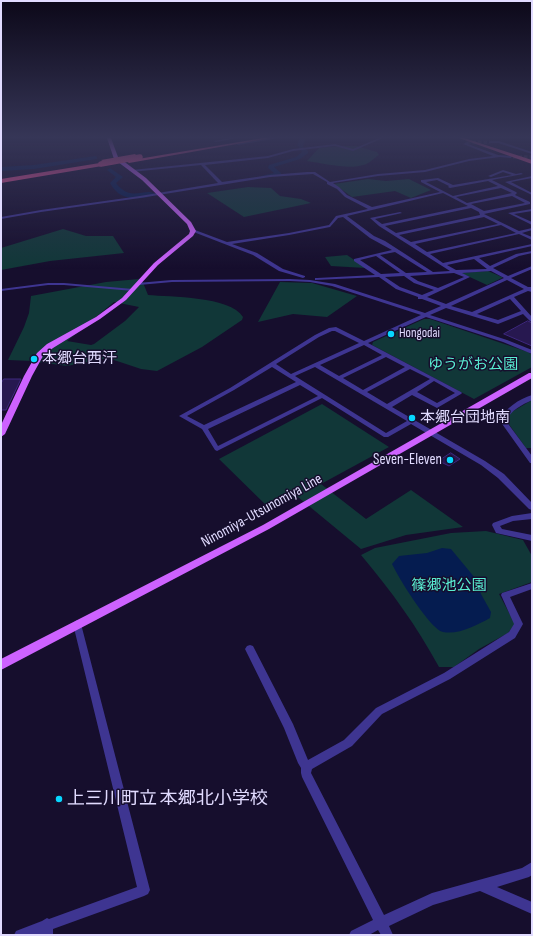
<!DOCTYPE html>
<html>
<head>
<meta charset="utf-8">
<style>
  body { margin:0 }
  #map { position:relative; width:533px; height:936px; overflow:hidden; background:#160e2d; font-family:"Sofia Sans Condensed",sans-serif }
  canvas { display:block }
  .frame { position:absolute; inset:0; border:2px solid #e1dbff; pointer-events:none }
</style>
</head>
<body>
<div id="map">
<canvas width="533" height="936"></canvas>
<div class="frame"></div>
</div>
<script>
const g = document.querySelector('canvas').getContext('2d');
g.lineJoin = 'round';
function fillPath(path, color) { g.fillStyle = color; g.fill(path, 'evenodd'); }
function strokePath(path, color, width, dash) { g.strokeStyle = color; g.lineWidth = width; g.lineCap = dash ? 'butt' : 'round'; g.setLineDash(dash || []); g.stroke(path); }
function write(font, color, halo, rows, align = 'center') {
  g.font = font + ' "Sofia Sans Condensed","Noto Sans JP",sans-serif'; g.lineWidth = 3; g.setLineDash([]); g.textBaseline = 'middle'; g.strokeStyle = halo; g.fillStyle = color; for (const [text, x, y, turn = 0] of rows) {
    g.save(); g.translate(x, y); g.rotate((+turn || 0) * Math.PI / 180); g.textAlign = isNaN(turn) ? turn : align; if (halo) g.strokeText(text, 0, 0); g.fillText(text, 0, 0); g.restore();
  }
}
fillPath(new Path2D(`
  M340,146H357L377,152L379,155C374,158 369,164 363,165C349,170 322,163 307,161L319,148Z
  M368,179L386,181L409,179L431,190L411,198L395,191L352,197L334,184Z
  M248,187L271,188L280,196L301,199L311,203L244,217L207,193Z
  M63,229L86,236H113L124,253L50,261L1,270V248Z
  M347,255L366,268L331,266L325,257Z
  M488,271L502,277V278L487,285L461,273Z
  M139,279L142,280L148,295C170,297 230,296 243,317L242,320L202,347L157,371L141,369L108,358L67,366L32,361L8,360L24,327L29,313L31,296L106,282ZM114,302L139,307L125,321L94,344L91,345L67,341Z
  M280,282L312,283L357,296L327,317L293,314L258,322Z
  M424,319H430L528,352L532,355V367L474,399L372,345L373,342Z
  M532,400V448H526L508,423L507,417L510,413Z
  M322,404L389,447L321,484L366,519L411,490L463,527L406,535L361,549L298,497L271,510L219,459Z
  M486,531L523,540L532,556V582L499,594L515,624L508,633L479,649L454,667H439C416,625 392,592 361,555L375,548L451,533Z`), '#113738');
fillPath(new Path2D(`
  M442,548L451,549L475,578L481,594L491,612L490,618C477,625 459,635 443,632C430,629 398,577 392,564L399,556L427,553Z`), '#051c50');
fillPath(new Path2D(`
  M300,138L305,139L303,147L308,151V153L300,159L274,167L281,173V175L261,178V176L274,173L268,168L269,165L296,157L302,152L297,145Z
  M95,156L97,157V159L34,169L1,171V167L34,165Z
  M110,168L123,177L116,183C131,203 145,187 155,194C146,200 127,200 118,193C115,190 112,187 110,183L116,177L107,170Z`), '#051c50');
const building = new Path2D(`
  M528,321L532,323V346L504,334Z
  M4,379H21L6,410H1V384Z
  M451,453L460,459L449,466L439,461Z`);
fillPath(building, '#271850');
strokePath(building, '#3e287f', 1);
strokePath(new Path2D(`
  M467,143L490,142
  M513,157H532`), '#342d4c', 3.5, [3.5, 2]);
fillPath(new Path2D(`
  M231,138H237L216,142L214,141Z
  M272,138H278L238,145L236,144Z
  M379,138H383L353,151L335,146L293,151L268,158L205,165L222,182L270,175L307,172H315L330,182L378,174L425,170L469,159L493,156L463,144L467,142L469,143L468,144L498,155L512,156L511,158L500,157L469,161L425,172L378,176L333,183L339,187L347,195L372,207L440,192L421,182V180H422L438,178L453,185L512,175L503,172L491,177L488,176L503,170L516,174L521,173L523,174L492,180L516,192L517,193L515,195L530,202V204L484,214L519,231L532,228V230L522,233L532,237V240L519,234L430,254L443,263L532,244V246L479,258L490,266L516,254L532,251V253L519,256L493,268L508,276L532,266V269L511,278L528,287H532V292L528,291L514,297L532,317V322L530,321L523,314L498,324L446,308L430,315L507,340L532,350V354L503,342L426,317L368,343L461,392L462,393L461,394L437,408L412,395L392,407L485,461L504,474L532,503V510L529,509L498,478L481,465L411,424L388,437H384L322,398L217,451L215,450L202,429L179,416L230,388L315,335L329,328L336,327L364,341L421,315L332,286L310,282L290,281L172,282L139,285L137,284V283L172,280L290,279L310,280L335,284L425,313L441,306L422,299H418V297L396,289L379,277L315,280V278H317L375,275L354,261V259L392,250L370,238L343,217L338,218L330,227L289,235L232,244L257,253L283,269L305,276V277L303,278L279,271L253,255L191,231L195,230L227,242L289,233L329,225L336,216L368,209L345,197L337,189L327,184V182L313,174L270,177L140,198L41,212L1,219V217L41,210L140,196L218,183L201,165L131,172V170H132L268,156L293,149L335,144L353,149ZM437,180L449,186L448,187L450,188L488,181L498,186L453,196L426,182ZM501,188L512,193L467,203L456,197ZM443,193L468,206L382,224L375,219L402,213L400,212L370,218L379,226L450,271L433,272L385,241L374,236L347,216ZM512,196L525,203L484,211L471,204ZM471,208L479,212L480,215L396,233L385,226ZM484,217L498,224L411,242L399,235ZM501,225L516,233L427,252L415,244ZM395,252L427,272L406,273L380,255ZM376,256L400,273L381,274L360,260ZM474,259L487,269L456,270L447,265ZM491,271L504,278L446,304L427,297L470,277L462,273ZM454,273L464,277L438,288L418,281L410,276ZM404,276L414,283L434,290L422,295L400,287L385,277ZM507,280L524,289L472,312L451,306ZM510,299L521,311L498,320L477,314ZM332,331H335L359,343L291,374L276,364L319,337ZM364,345L382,355L339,376L320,365ZM386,357L405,367L363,390L343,378ZM272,367L296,382L204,425L187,416L234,390ZM315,367L407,421L386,433L295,376ZM410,369L430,379L387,404L367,392ZM434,381L455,393L437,403L417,392ZM300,385L318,396L218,446L208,429Z
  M490,141H499L532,152V154L498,143H489Z
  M532,176V178L511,182L532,193V195L505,182Z
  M532,209V211L514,214L532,222V225L508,213Z
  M48,283H64L133,289L135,290L133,291L64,285H48L1,291V289Z
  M532,395V400C522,405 511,410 506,421L532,456V463H530L500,421C505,408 519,399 532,395Z
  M532,513V519L513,521L500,526L502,529L532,535V541L496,533L492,525L493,523L512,516Z
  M532,583V589L510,597L523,624L515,638L450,679L382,714L352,746L312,769L311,773L384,915L432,893L522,868L532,862V875L529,877L497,887L532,902V914L480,891L433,905L389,926L393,935H381L378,930L369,935H349L351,931L373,920L302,777L301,773V768L298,763L284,728L245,649L247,646L250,645L253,646L293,724L308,760L344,740L376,708L444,673L509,632L514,624L501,595L502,593Z
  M77,620L80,622L81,624L150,890L148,894L144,896L53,929V935H41V934L37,935H14L16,931L42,921L47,918L49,919L137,887L73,624L74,622Z`), '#3e3591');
fillPath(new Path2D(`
  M107,138H111L118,157L146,178L191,222L196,231L193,236L158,265L126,300L100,319L53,348L43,356L32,376L5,434L1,437V425L24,376L37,353L47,344L96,317L122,298L154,263L189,234L190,231L187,224L142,180L114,159Z
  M529,373H532V378L269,529L1,670V659L263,525Z`), '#cd62ff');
fillPath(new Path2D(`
  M263,138H271L129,163L126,161Z
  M459,138H464L532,160V164Z
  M135,154L137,156L104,162L101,160Z
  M112,161L115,163L114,164L1,183V179Z`), '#ff569d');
strokePath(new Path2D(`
  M101,164L140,157`), '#ff569d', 5.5);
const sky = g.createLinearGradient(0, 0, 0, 269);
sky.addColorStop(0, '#0c0819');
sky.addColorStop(0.51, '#363657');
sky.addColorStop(1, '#36365700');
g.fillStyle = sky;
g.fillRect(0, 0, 533, 269);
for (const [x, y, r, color] of [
  [391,334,4,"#07d7ff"],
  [34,359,4,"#07d7ff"],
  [412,418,4,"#07d7ff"],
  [450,460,4,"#07d7ff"],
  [59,799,4,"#07d7ff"]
]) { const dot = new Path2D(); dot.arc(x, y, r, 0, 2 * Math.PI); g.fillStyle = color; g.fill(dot); strokePath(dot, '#160e2d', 1.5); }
write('13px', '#e1dbff', '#160e2d', [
  ["Hongodai",399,334]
], 'left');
write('15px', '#e1dbff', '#160e2d', [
  ["本郷台西汗",42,359],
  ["本郷台団地南",420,418],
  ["Seven-Eleven",442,460,"right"]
], 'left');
write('15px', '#59edd1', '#160e2d', [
  ["ゆうがお公園",473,365],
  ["篠郷池公園",449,586]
]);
write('15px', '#e1dbff', '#160e2d', [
  ["Ninomiya-Utsunomiya Line",262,511,-29]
]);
write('18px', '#e1dbff', '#160e2d', [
  ["上三川町立 本郷北小学校",67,799]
], 'left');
</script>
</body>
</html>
